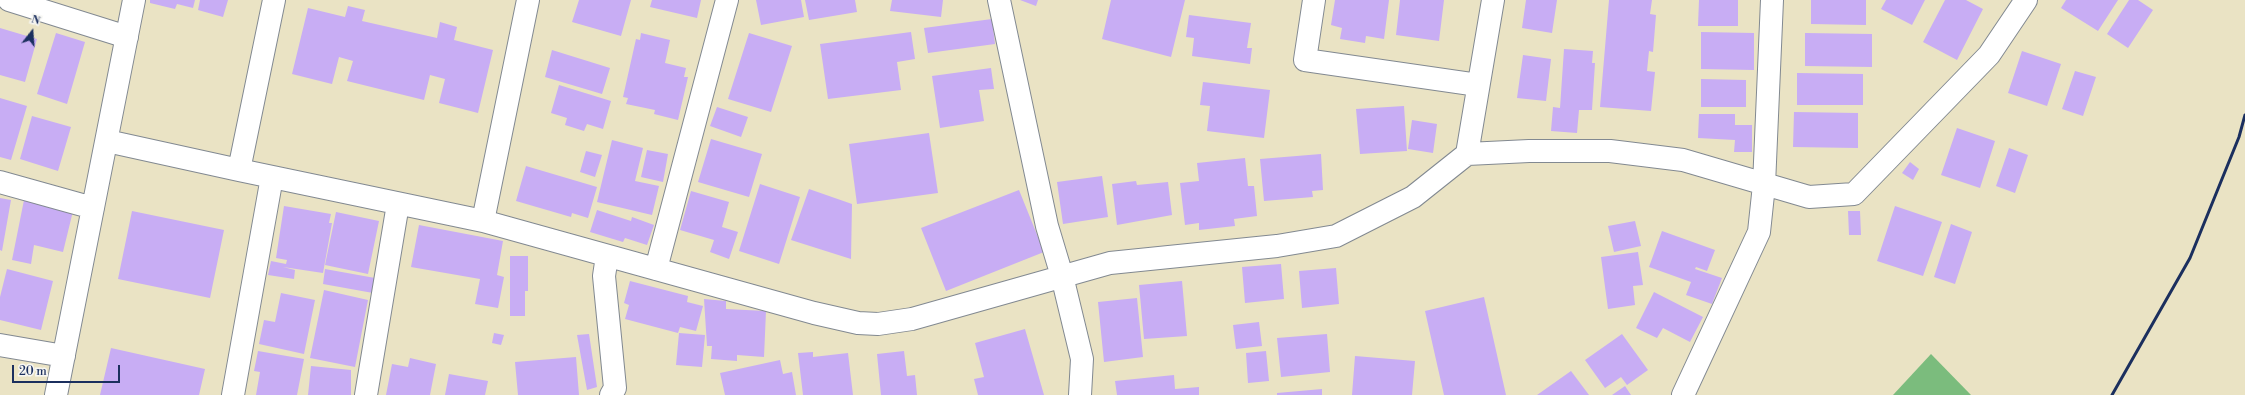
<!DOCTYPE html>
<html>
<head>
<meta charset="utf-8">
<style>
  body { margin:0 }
  #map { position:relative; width:2245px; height:395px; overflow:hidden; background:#eae3c4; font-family:"Libre Bodoni",serif }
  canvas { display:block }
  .north { position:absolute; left:12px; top:12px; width:40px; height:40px; -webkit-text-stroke:3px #f6f6f2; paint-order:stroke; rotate:17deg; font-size:11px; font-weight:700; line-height:16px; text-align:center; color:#1b2f5e }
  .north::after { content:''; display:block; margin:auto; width:14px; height:18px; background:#1b2f5e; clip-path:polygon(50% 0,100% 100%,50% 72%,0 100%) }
  .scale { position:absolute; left:12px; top:365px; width:108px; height:18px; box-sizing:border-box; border:2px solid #1b2f5e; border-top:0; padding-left:5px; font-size:12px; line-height:14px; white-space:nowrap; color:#1b2f5e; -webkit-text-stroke:3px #f6f6f2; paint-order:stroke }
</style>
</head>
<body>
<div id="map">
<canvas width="2245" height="395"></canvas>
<div class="north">N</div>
<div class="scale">20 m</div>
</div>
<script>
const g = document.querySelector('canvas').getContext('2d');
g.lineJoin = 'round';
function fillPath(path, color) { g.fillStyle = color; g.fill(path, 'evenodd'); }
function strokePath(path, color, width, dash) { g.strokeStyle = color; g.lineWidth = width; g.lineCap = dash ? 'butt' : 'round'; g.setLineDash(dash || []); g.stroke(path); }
fillPath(new Path2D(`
  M1931,354L1971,395H1893Z`), '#7bbc7d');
fillPath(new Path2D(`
  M150,0H195L193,8L177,4L175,9L150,3Z
  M200,0H228L223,17L198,10Z
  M579,0H631L621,36L572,22Z
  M652,0H701L697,18L650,7Z
  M756,0H801L804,17L761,25Z
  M805,0H855L857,12L809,20Z
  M892,0H943L941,17L890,11Z
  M1020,0H1038L1036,6Z
  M1111,0H1185L1171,57L1102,39Z
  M1335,0H1389L1384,39L1366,36L1365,43L1340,39L1342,28L1331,25Z
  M1400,0H1444L1439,41L1396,35Z
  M1526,0H1557L1552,33L1522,28Z
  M1609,0H1652L1650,14L1656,15L1653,52L1649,51L1647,71L1655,72L1651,111L1600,107Z
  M1699,0H1738V26H1698Z
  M1811,0H1866V25L1811,24Z
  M1886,0H1925L1912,25L1881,9Z
  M1945,0H1966L1983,9L1957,60L1923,42Z
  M2066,0H2118L2098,31L2061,8Z
  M2129,0H2138L2153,10L2128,48L2107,34Z
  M348,6L365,10L362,21L437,38L440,22L457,27L454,40L493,50L478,113L439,103L445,79L430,75L424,100L347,81L353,61L339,57L332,84L292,74L308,8L345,17Z
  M1189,15L1251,23L1247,48H1252L1250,64L1192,56L1194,38L1186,37Z
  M992,19L995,44L928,53L924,28Z
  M0,28L37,39L25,82L0,75Z
  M911,32L915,59L897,62L901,90L828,99L820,44Z
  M1701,32L1754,33V70L1701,69Z
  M56,33L85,42L67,104L37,94Z
  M641,33L670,40L665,63L686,68L684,77H688L678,120L654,114L655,110L626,104L628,98L623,97L636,39L640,40Z
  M749,33L792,46L771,112L728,99Z
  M1805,33L1872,34V67L1805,66Z
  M1564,49L1593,51L1592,63H1595L1592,110H1579L1577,133L1551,131L1553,107L1560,108Z
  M552,50L610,68L602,94L545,77Z
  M2022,51L2061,64L2047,106L2008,93Z
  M1523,55L1551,59L1546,101L1517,98Z
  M991,68L994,89L979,90L984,121L940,128L932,76Z
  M2075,71L2096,77L2083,116L2062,109Z
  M1797,73L1863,74V105H1797Z
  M1701,79L1746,80V107H1701Z
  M1203,82L1270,90L1264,138L1207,131L1210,106L1200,105Z
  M559,85L611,101L603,129L587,124L584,131L565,125L567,118L551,113Z
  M0,98L27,106L11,160L0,157Z
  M1404,106L1407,151L1360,154L1356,109Z
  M717,107L748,117L741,137L710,126Z
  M1794,112L1858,113V148L1793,147Z
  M1699,114H1735V125H1752V152H1734L1735,140L1698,138Z
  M32,116L71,127L58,171L20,159Z
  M1412,120L1437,124L1433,153L1408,149Z
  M1957,128L1995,141L1980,188L1941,175Z
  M929,133L938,193L857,204L849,144Z
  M711,139L762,154L749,197L698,182Z
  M612,140L643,148L635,181L659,186L652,215L597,202Z
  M2009,148L2028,155L2015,193L1996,186Z
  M647,150L668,154L663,182L641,177Z
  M586,151L602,155L595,177L580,172Z
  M1321,154L1323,190L1312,191L1313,197L1264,201L1260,159Z
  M1245,158L1248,186H1254L1257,216L1234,219L1235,226L1199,230V223L1185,225L1180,183L1199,181L1197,163Z
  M1910,162L1919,169L1913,180L1902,173Z
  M526,166L597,187L588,218L572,213L571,217L516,201Z
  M1102,176L1108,217L1063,224L1057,182Z
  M1136,181L1137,185L1168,182L1172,215L1117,225L1112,184Z
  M760,184L800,197L779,264L739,251Z
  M809,189L852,204L851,259L791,240Z
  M1019,190L1044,252L946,291L921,228Z
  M691,191L729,202L722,227L738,232L729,259L710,252L714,240L680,230Z
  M0,198L11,200L2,251L0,250Z
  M24,200L73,211L63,252L34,245L31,264L12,260Z
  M284,206L331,214L329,223H332L323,273L283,267L295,270L294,279L268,275L271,261L286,264L287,260L276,258Z
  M1895,206L1942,222L1923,276L1877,261Z
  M597,210L631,221L632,217L654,225L647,245L625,238L623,242L590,232Z
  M132,211L224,230L210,298L118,279Z
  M1848,211H1860L1861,235H1849Z
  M336,212L379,221L368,274L325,265Z
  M1635,221L1641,246L1614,252L1608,226Z
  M1951,224L1972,232L1955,284L1934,277Z
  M419,225L503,241L497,275L504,277L498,308L475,304L480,279L411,267Z
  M1662,231L1715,250L1707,271L1696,267L1695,269L1722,278L1712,304L1686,295L1691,282L1649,267Z
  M1638,252L1643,285L1633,286L1635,305L1608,309L1601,257Z
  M510,256H528V291H525V316H510Z
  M1281,264L1284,299L1245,303L1242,267Z
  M1336,268L1339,304L1302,308L1299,271Z
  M7,269L53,281L41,330L0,320V297Z
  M325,269L375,278L373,293L323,284Z
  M630,281L688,296L687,302L703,306L696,331L680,327L678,333L625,319L629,305L624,303Z
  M1182,281L1187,336L1144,339L1139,285Z
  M324,290L368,300L355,367L310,358Z
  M1654,292L1703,317L1690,342L1663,328L1657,338L1636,328Z
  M281,293L315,300L304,354L259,344L264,320L275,322Z
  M1484,297L1506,395H1444L1425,311Z
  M1137,298L1143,357L1104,362L1098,302Z
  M704,299L726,301V309L766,311L764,357L737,355V361L711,359L712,346H707Z
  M1259,322L1262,346L1236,349L1233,325Z
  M1025,329L1044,395H978L974,379L984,377L975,343Z
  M494,333L504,335L501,345L492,343Z
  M679,333L705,335L702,367L676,365Z
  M589,334L597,387L587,390L577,335Z
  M1327,334L1330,372L1281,377L1277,338Z
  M1622,334L1648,370L1627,385L1621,377L1605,388L1585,360Z
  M111,348L205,369L199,395H100Z
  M258,351L304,359L297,395H256L260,372L254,371Z
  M904,351L907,376L915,375L917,395H881L877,354Z
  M1266,351L1269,381L1248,383L1246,353Z
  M813,352V357L848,353L853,395H803L798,353Z
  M1355,356L1415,361L1412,395H1352Z
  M576,357L579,395H518L515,362Z
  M410,358L436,364L430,395H386L392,364L408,367Z
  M780,360L783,374L792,372L796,395H725L720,373Z
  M311,366L351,370V395H308Z
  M1571,371L1589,395H1537Z
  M449,374L488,381L485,395H445Z
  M1174,375L1175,389L1199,387V395H1117L1115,381Z
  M1625,386L1631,395H1612Z
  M1322,389V395H1277V393Z`), '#c8adf4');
const minor = new Path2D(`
  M9,0L127,37
  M999,0L1047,226L1062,276L1082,359L1080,395
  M1314,0L1305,60L1478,85
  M107,141L239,170L483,221L814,313L858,323L878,324L912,319L1110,263L1277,246L1336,236L1413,197L1467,154L1493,0
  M1467,154L1529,151H1610L1683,160L1809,197L1854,194L1989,55L2026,0
  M239,170L274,0
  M0,182L93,208
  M483,221L528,0
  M607,256L604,276L615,388L611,395
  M656,269L727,0
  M0,345L64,356
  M56,395L134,0
  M233,395L272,177
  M366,395L398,204
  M1683,395L1759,232L1764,185L1772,0`);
strokePath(minor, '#828991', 24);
strokePath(minor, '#fff', 22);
strokePath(new Path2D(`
  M2112,395L2190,258L2239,137L2245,115`), '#1b2f5e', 3);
</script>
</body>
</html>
